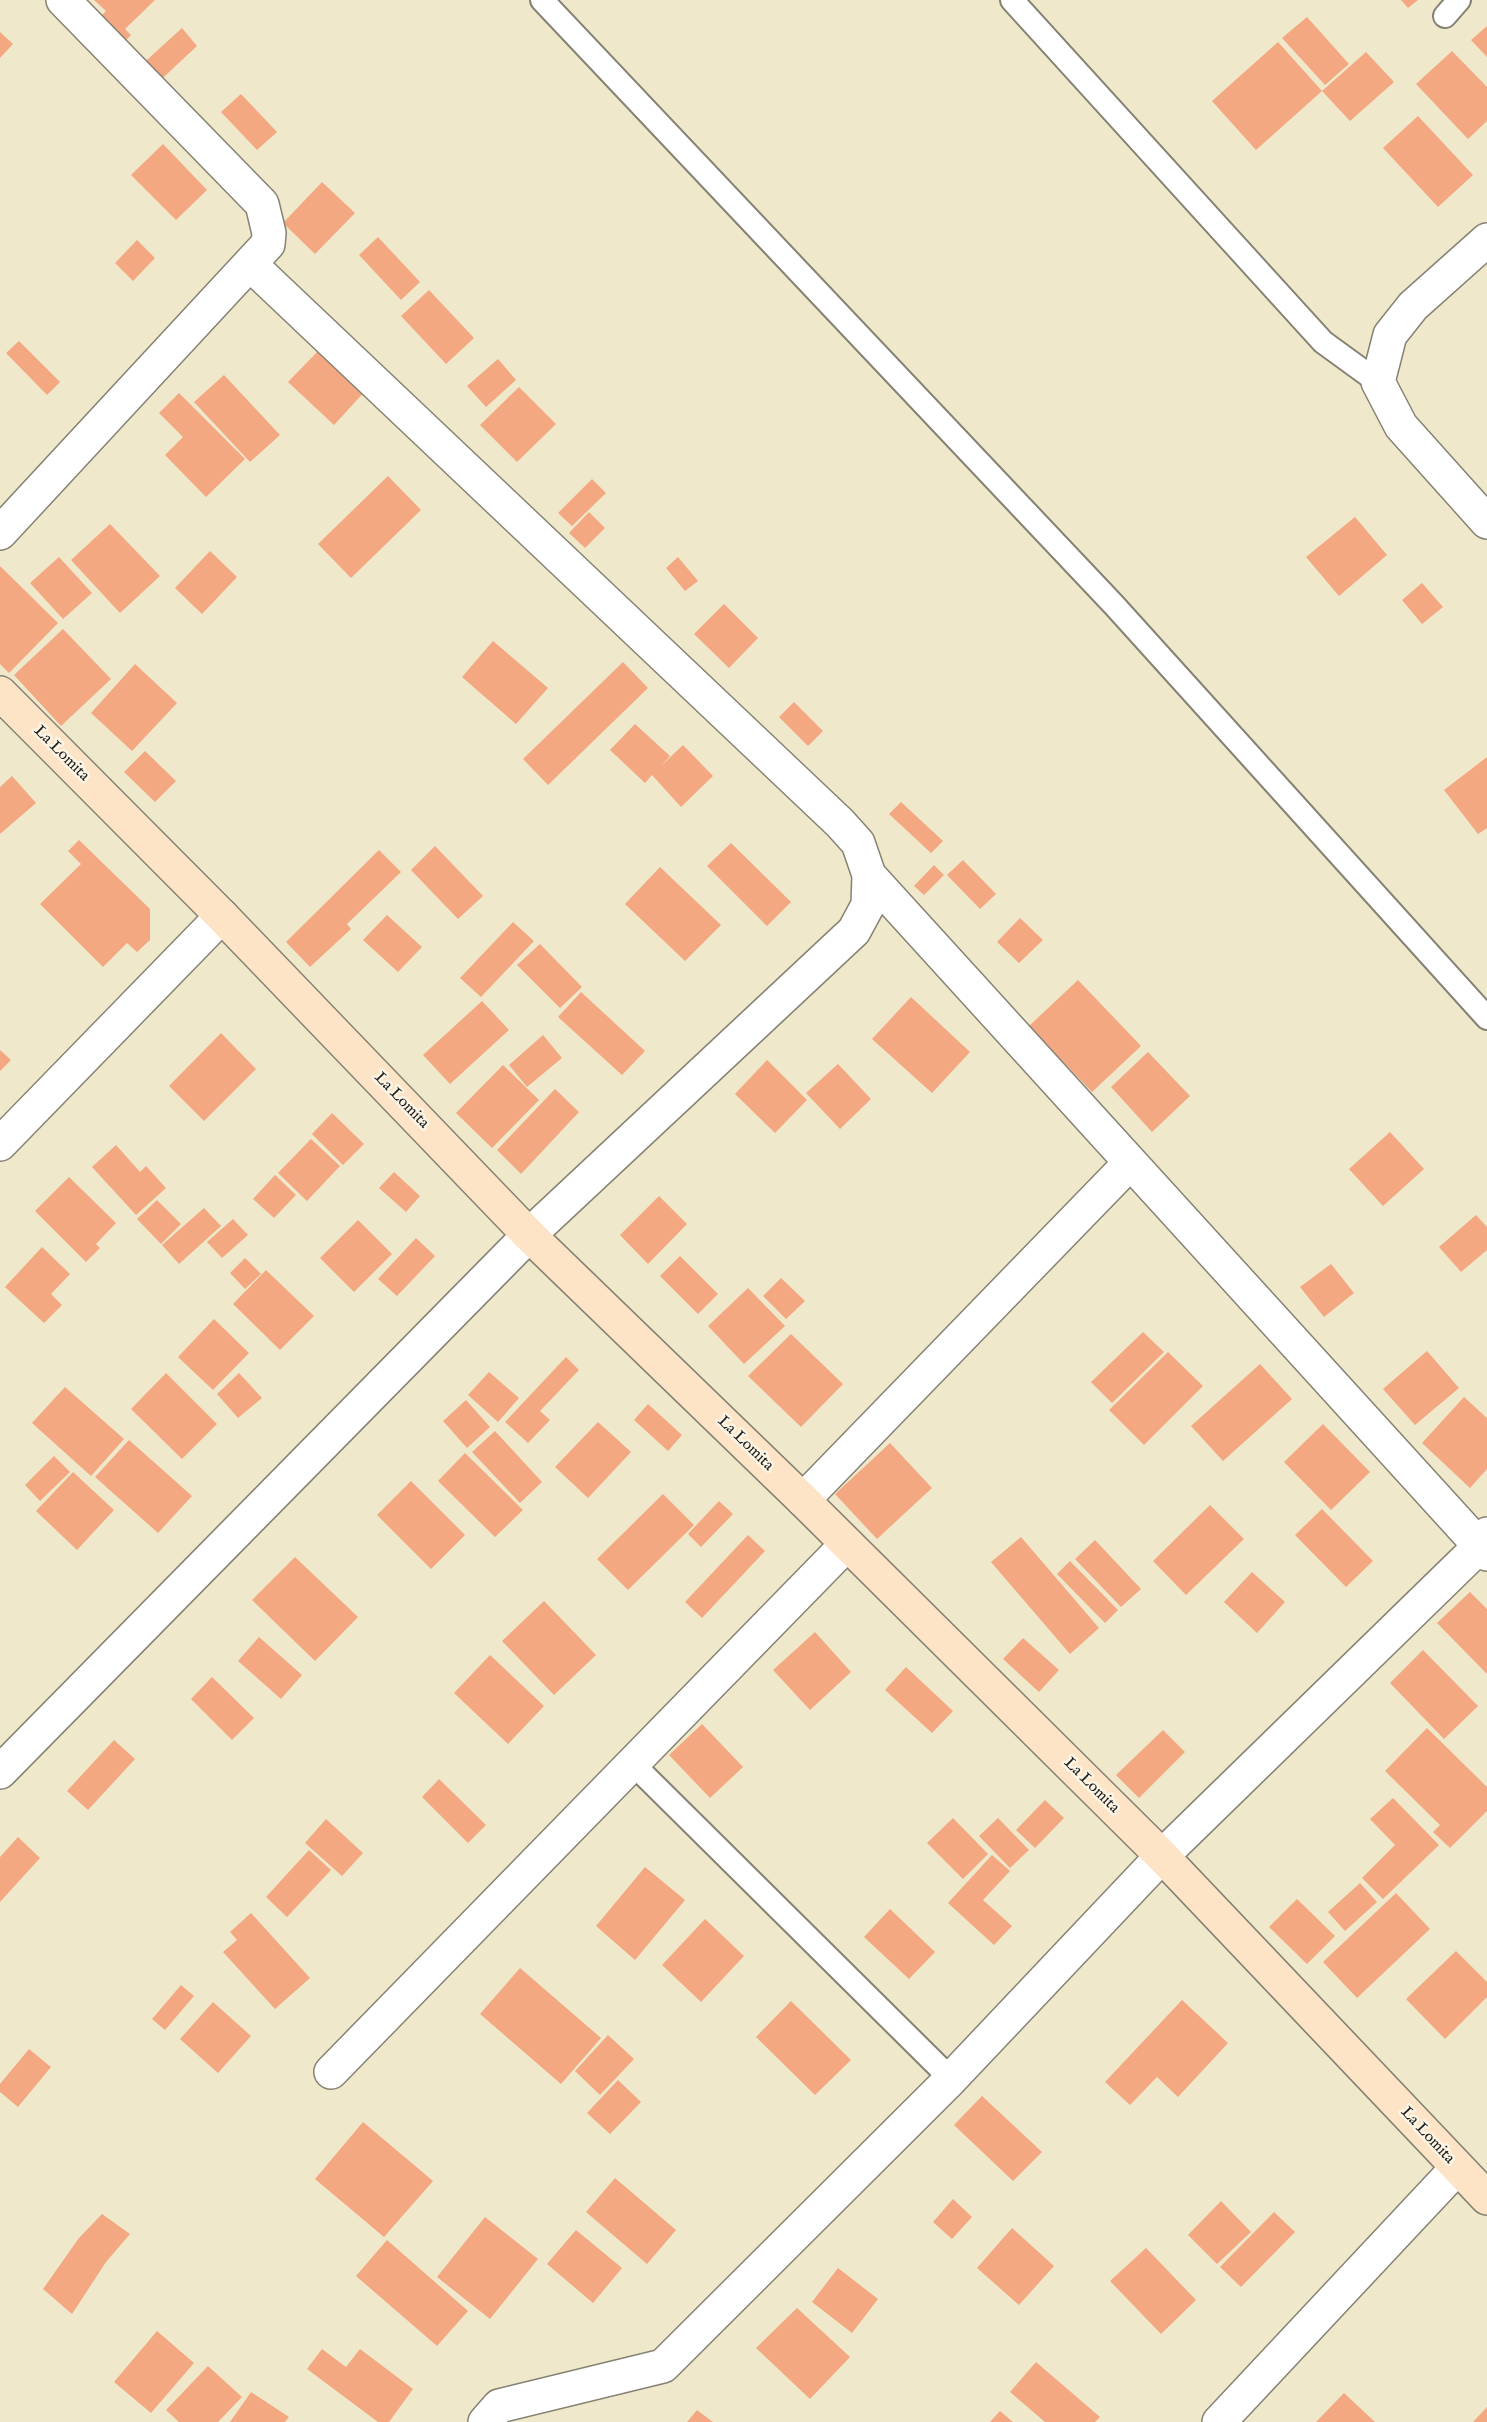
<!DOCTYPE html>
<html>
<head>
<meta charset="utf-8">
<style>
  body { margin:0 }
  canvas { display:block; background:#efe8cb }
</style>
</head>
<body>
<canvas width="1487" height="2422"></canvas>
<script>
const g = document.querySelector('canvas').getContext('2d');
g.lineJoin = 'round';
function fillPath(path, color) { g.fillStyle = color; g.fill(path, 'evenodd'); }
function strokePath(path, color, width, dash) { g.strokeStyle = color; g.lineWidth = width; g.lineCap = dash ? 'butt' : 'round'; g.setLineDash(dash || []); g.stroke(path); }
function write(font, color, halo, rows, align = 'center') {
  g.font = font + ' "IM FELL English",serif'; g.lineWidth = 5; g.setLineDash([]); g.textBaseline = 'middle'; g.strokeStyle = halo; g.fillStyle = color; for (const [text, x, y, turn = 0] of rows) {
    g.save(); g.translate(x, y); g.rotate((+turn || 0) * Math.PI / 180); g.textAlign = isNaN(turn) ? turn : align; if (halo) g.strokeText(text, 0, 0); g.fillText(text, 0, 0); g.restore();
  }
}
fillPath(new Path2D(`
  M94,0H155L125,29L131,35L116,50L91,26L106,11Z
  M1401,0H1418L1408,8Z
  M1307,17L1349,64L1325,85L1282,38Z
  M1487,26V57L1471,40Z
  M182,28L197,46L153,87L137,69Z
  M0,32L13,44L0,58Z
  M1278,42L1322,91L1256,150L1212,101Z
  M1452,51L1487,87V121L1468,139L1416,84Z
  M1366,52L1394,82L1350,121L1322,91Z
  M241,94L277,132L257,150L221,112Z
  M1418,116L1473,175L1438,207L1383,148Z
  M163,144L207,190L176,220L131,175Z
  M322,182L355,213L315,254L283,223Z
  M378,237L420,282L401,300L359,255Z
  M137,240L155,258L133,281L115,263Z
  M429,290L474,338L446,364L401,316Z
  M19,341L60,382L47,395L6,353Z
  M321,348L367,389L334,425L288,382Z
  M498,359L516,380L486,407L467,386Z
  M224,375L280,435L250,462L194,402Z
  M519,387L556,424L517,462L480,425Z
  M179,393L245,459L206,497L165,455L183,437L159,413Z
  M388,476L421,510L351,578L318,544Z
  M592,479L606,493L572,526L558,513Z
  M589,512L605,528L585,548L569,533Z
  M1355,517L1387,555L1339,596L1306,557Z
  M110,524L160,576L120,613L71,560Z
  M210,551L237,577L202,614L175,588Z
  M59,557L92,593L63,619L30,583Z
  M678,557L698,581L685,591L666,568Z
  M0,566L58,623L9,673L0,664Z
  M1422,583L1443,607L1422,624L1402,600Z
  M724,604L758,638L729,668L694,634Z
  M63,629L111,679L61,726L14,675Z
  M493,641L548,688L516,724L462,677Z
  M623,662L648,688L548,785L523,759Z
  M135,664L177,703L132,751L91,713Z
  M794,702L823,731L808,746L779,717Z
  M635,724L670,756L661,766L683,745L713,776L681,807L652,775L645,783L610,750Z
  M145,751L176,781L155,802L124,772Z
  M1487,757V828L1478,834L1444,790Z
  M12,776L36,803L0,834V787Z
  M901,802L943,841L931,853L889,814Z
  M79,840L150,909V940L137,952L127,943L103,967L40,904L81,864L68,851Z
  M731,843L791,902L767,926L707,866Z
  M435,846L483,896L458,919L411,870Z
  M379,850L401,872L347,924L351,929L310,967L286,942Z
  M963,860L996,894L980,909L947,875Z
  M934,865L944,875L924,895L914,886Z
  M660,867L721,925L685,961L625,904Z
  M387,915L422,947L398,972L363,940Z
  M1020,918L1043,940L1019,963L997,942Z
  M513,922L534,941L481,997L460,978Z
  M540,944L582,987L560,1008L517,965Z
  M1078,980L1141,1046L1092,1092L1029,1026Z
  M581,992L645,1051L622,1075L558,1017Z
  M911,997L970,1052L932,1093L872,1039Z
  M482,1001L509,1030L450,1084L423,1055Z
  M221,1033L256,1069L204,1121L169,1086Z
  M543,1035L562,1058L527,1087L509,1065Z
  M0,1050L11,1060L0,1071Z
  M1148,1052L1190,1096L1152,1132L1111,1087Z
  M767,1060L807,1100L775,1133L735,1094Z
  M838,1064L871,1099L840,1129L806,1093Z
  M503,1065L539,1100L492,1148L456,1113Z
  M555,1089L579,1112L521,1174L497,1150Z
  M332,1113L364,1144L343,1165L312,1134Z
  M1390,1132L1424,1169L1383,1206L1349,1169Z
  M311,1139L340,1166L307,1201L278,1173Z
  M116,1145L140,1172L146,1166L166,1188L136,1215L92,1167Z
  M394,1172L420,1196L406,1212L379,1188Z
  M275,1175L296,1195L274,1218L253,1199Z
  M69,1177L116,1223L96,1244L100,1248L86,1262L35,1211Z
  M659,1196L687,1224L648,1264L620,1235Z
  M157,1200L181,1224L161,1244L137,1219Z
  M204,1208L221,1226L179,1264L162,1245Z
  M1476,1215L1487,1227V1250L1461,1272L1439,1247Z
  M233,1219L248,1235L222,1258L207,1242Z
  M358,1220L392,1254L354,1292L320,1258Z
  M416,1238L435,1256L397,1296L378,1279Z
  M42,1247L70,1274L51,1294L62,1305L44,1323L5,1287Z
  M680,1256L718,1294L698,1314L660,1276Z
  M245,1258L261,1274L245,1289L230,1273Z
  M1331,1264L1354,1293L1324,1317L1300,1287Z
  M266,1270L314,1316L280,1350L233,1304Z
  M781,1278L805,1301L786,1319L763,1296Z
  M748,1288L785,1326L744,1364L708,1326Z
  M214,1319L249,1353L213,1390L178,1357Z
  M1143,1332L1164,1352L1112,1403L1091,1382Z
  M791,1334L843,1384L801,1427L748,1376Z
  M1427,1351L1459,1388L1415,1425L1383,1389Z
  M1168,1352L1203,1386L1144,1445L1109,1410Z
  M566,1357L579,1370L540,1411L550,1420L528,1443L505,1422Z
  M1260,1364L1292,1399L1223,1461L1191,1426Z
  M489,1372L519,1398L498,1422L468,1395Z
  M166,1373L217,1424L182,1459L131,1409Z
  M239,1373L262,1398L238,1418L217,1394Z
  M65,1387L124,1439L91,1476L32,1423Z
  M1464,1397L1487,1418V1469L1470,1488L1422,1443Z
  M466,1400L490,1427L467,1448L443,1421Z
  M648,1404L682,1435L668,1451L634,1420Z
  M598,1422L631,1452L588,1498L555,1467Z
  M1323,1424L1370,1472L1331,1510L1284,1462Z
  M495,1431L542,1482L520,1503L472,1452Z
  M129,1440L192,1496L158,1533L95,1477Z
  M890,1443L932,1488L877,1539L835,1494Z
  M465,1453L523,1510L495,1537L438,1481Z
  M54,1456L70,1472L40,1501L25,1485Z
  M73,1472L114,1510L77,1550L36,1511Z
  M411,1481L465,1535L431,1569L377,1515Z
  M663,1494L694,1525L628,1590L597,1559Z
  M719,1501L733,1514L701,1547L688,1534Z
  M1210,1505L1244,1539L1186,1595L1153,1561Z
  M1322,1509L1373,1561L1346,1587L1295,1535Z
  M748,1535L765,1551L702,1618L685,1602Z
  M1021,1537L1099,1628L1070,1654L991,1562Z
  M1095,1540L1141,1589L1121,1607L1075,1559Z
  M295,1557L358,1617L315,1661L252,1600Z
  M1070,1561L1118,1610L1105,1623L1057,1574Z
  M1252,1572L1285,1602L1257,1633L1224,1602Z
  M1470,1592L1487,1609V1674L1437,1623Z
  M544,1601L596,1655L554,1695L502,1641Z
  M815,1632L851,1672L810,1710L773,1670Z
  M259,1637L302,1675L281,1699L238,1661Z
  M1023,1638L1059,1670L1039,1692L1003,1659Z
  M1423,1650L1478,1706L1444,1739L1390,1683Z
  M490,1655L544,1706L508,1744L454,1693Z
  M906,1667L953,1711L932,1733L885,1690Z
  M212,1677L254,1718L232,1740L191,1699Z
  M702,1724L743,1767L710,1798L669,1755Z
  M1427,1728L1487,1787V1811L1450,1848L1433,1832L1440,1825L1385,1771Z
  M1163,1730L1185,1752L1139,1798L1116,1775Z
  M114,1740L135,1759L88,1810L67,1791Z
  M439,1779L486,1825L468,1843L422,1797Z
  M1393,1798L1439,1845L1383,1899L1362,1878L1395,1845L1370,1819Z
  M1045,1800L1064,1818L1035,1848L1016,1830Z
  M953,1818L988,1854L963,1879L927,1843Z
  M998,1818L1029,1850L1010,1868L979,1836Z
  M326,1819L363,1853L342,1876L305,1843Z
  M18,1837L40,1858L0,1902V1857Z
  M309,1850L331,1870L287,1917L266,1897Z
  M992,1855L1010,1871L983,1900L1012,1926L994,1945L948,1903Z
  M645,1867L685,1900L635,1960L596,1926Z
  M1360,1883L1377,1902L1345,1931L1328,1912Z
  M1396,1893L1430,1929L1357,1998L1323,1962Z
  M1297,1899L1335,1936L1307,1964L1269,1927Z
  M890,1909L935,1952L909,1979L864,1937Z
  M251,1913L310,1978L275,2009L223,1952L237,1940L230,1932Z
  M705,1919L744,1956L701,2002L662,1965Z
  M1456,1951L1487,1982V1997L1445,2039L1406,1999Z
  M520,1968L601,2038L561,2084L480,2014Z
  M181,1985L194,1996L165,2030L152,2019Z
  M1182,2000L1228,2043L1178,2097L1157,2077L1130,2105L1105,2082Z
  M791,2001L851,2060L815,2095L756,2037Z
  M213,2002L251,2036L218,2073L180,2039Z
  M608,2035L634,2059L600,2095L575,2071Z
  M29,2049L51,2067L18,2107L0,2092V2084Z
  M618,2080L641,2102L610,2134L587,2113Z
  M982,2096L1042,2152L1013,2181L954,2125Z
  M363,2122L433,2181L384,2237L315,2179Z
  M615,2178L676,2230L647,2264L586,2212Z
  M953,2199L972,2217L952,2239L933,2222Z
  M1221,2201L1251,2232L1217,2264L1188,2235Z
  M1274,2212L1295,2232L1241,2287L1220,2267Z
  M102,2214L130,2234L106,2262L72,2314L43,2289L79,2238Z
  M485,2217L538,2259L490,2319L437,2277Z
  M1012,2228L1054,2266L1019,2305L977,2268Z
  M576,2230L622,2268L593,2303L547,2264Z
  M387,2240L468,2311L437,2346L356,2276Z
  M1146,2248L1196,2300L1161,2334L1110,2281Z
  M838,2268L878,2299L852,2333L812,2302Z
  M797,2308L850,2357L810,2399L756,2348Z
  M157,2331L194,2363L151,2413L114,2382Z
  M322,2349L346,2367L360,2349L413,2389L389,2422H378L307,2369Z
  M1036,2362L1100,2417L1095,2422H1045L1010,2392Z
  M208,2366L242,2397L218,2422H179L166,2410Z
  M251,2392L289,2417L285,2422H230Z
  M1344,2393L1375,2422H1316Z
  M1487,2407V2422H1473Z
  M697,2410L713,2422H687Z
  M1000,2411L1013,2422H990Z`), '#f3a881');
const lane = new Path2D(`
  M542,0L1114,605L1487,1018
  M1012,0L1323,342L1378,382
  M1445,16L1459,0
  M632,1763L951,2079`);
const street = new Path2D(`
  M1487,240L1413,306L1390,335L1378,382L1401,426L1487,522
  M0,533L268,244L269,233L262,204L63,0
  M869,875L1487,1554
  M0,1144L222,916
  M803,1500L1130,1163
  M0,1772L529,1235L854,931L868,905L869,875L858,843L840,823L250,264
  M331,2072L847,1544
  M485,2422L499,2406L663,2366L951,2079L1162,1856L1479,1547L1487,1534
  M1219,2422L1457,2168`);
const secondary = new Path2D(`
  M0,693L222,916L529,1235L803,1500L1162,1856L1487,2198`);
strokePath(lane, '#868274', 26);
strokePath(street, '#868274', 36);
strokePath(secondary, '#868274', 36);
strokePath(lane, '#fff', 22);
strokePath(street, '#fff', 33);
strokePath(secondary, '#fee4c6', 33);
write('16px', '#1c1c1c', '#fcf5e5', [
  ["La Lomita",61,754,45],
  ["La Lomita",401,1101,46],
  ["La Lomita",745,1444,44],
  ["La Lomita",1091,1786,45],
  ["La Lomita",1427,2136,47]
]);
</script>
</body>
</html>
